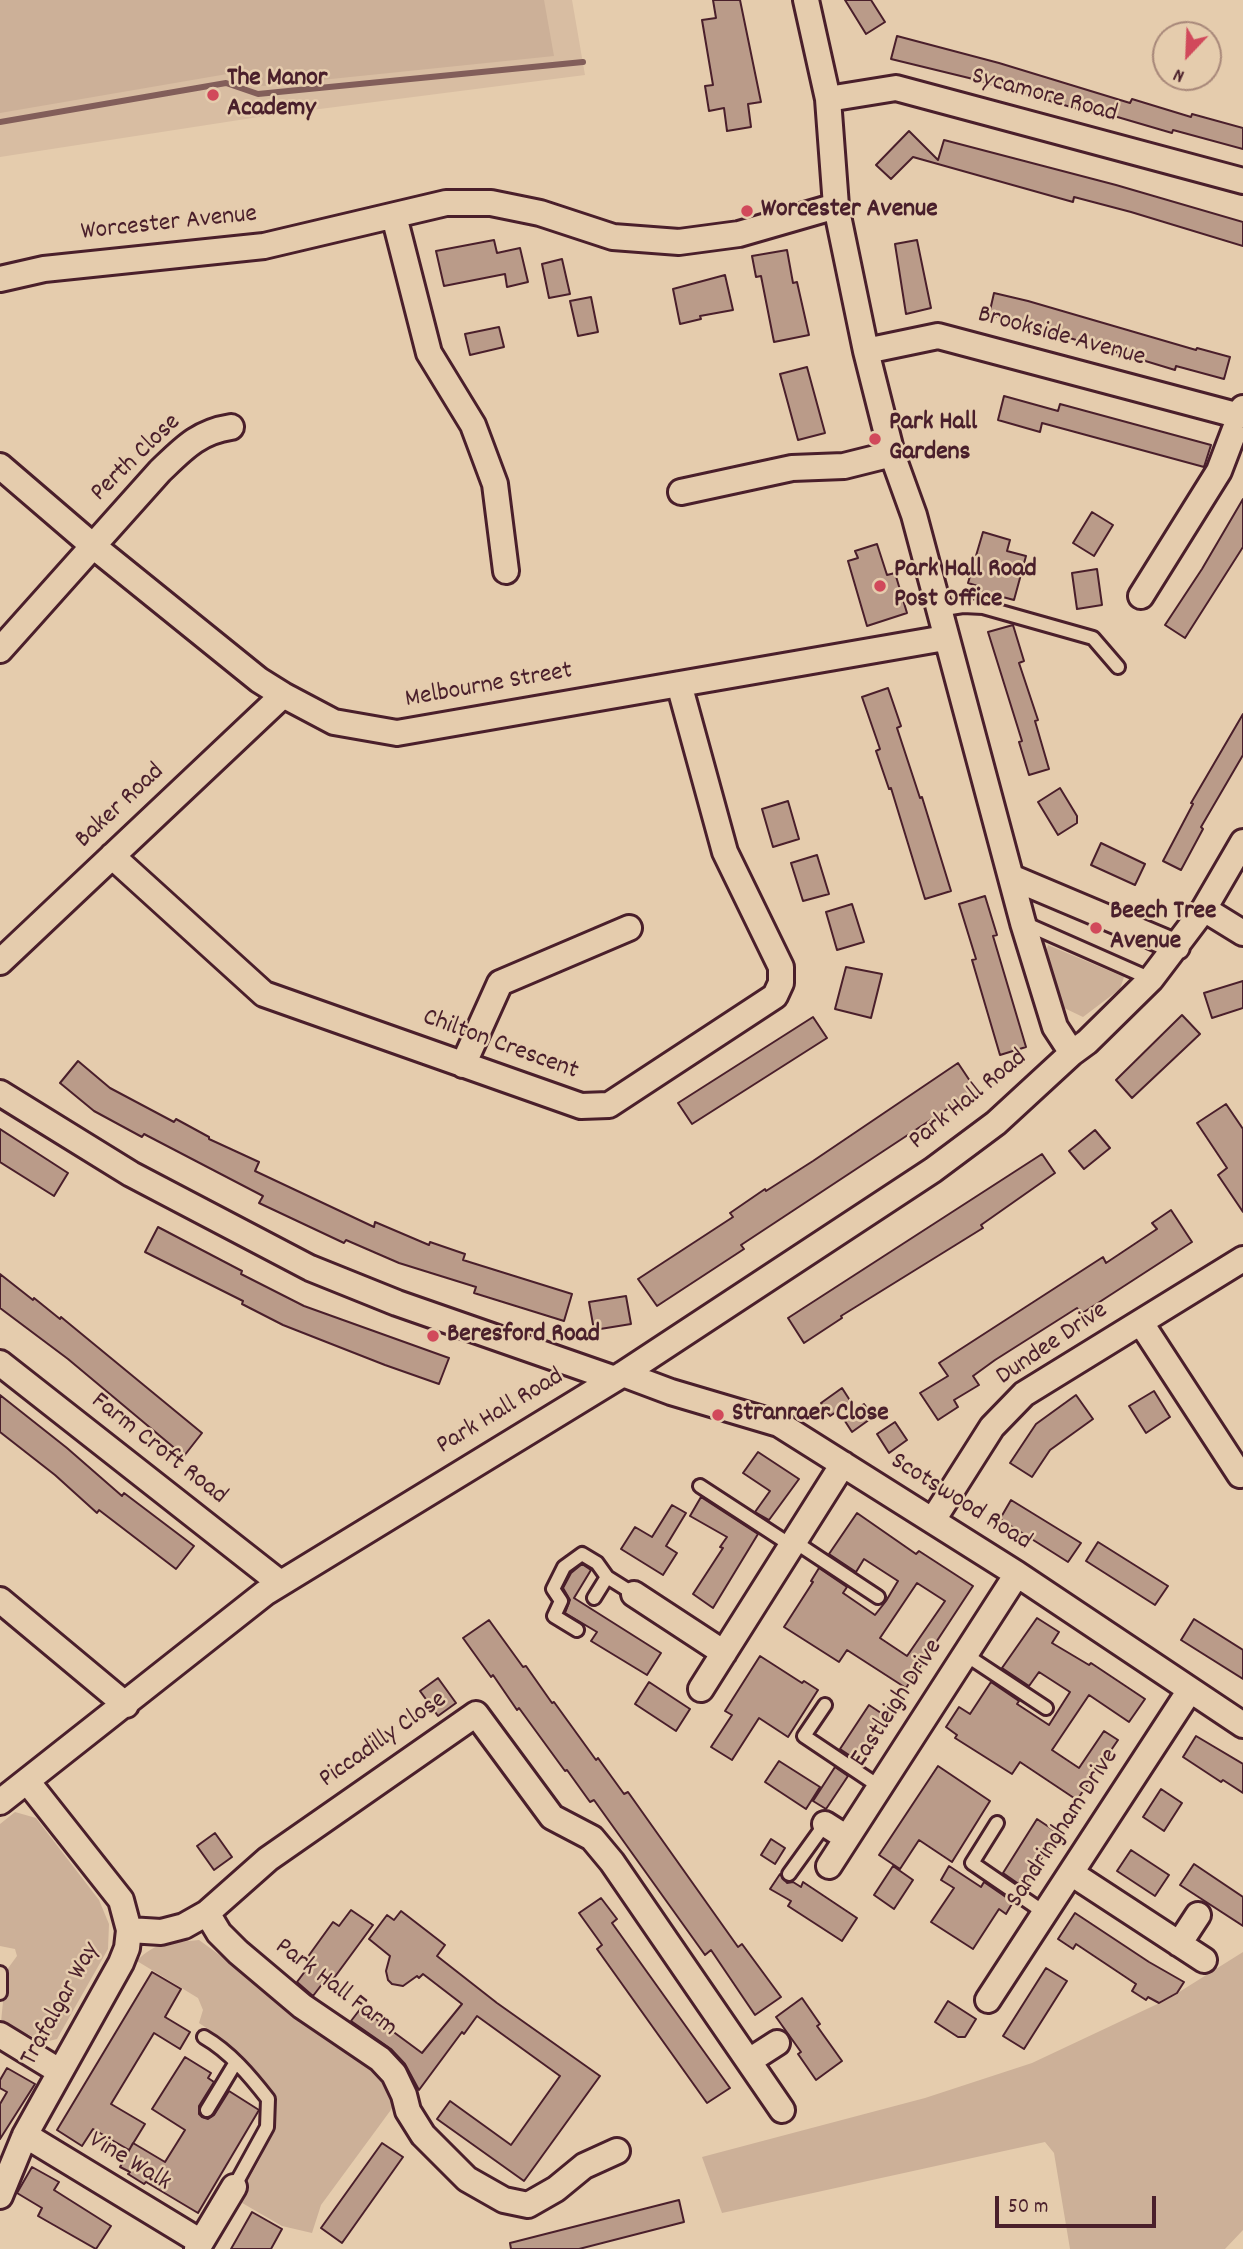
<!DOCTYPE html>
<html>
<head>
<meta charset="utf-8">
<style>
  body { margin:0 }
  #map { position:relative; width:1243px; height:2249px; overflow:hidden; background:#e5ccad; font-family:Dekko,sans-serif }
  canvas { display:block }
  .north { position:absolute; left:1152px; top:21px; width:70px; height:70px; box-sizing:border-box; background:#e5ccad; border:2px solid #a78779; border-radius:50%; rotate:203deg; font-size:19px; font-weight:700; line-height:28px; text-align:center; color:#4a1f2b }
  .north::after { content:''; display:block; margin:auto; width:24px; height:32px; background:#d1495b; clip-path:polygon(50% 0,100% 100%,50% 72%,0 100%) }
  .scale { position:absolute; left:995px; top:2196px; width:161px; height:32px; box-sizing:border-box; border:4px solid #4a1f2b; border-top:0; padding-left:9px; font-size:21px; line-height:24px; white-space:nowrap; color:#4a1f2b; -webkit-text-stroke:5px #e5ccad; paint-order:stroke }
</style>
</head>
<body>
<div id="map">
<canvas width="1243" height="2249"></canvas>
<div class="north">N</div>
<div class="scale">50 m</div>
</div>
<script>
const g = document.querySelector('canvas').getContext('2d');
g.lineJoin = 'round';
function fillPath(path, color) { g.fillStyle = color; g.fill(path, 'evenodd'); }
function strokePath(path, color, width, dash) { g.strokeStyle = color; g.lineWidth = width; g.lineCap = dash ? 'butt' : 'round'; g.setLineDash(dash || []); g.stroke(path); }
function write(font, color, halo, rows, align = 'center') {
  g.font = font + ' Dekko,sans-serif'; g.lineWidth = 5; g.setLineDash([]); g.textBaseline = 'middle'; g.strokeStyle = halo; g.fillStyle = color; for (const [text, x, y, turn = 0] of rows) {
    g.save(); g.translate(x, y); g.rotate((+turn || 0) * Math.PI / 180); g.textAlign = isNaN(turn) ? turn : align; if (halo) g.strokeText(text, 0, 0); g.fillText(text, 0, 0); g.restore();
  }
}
fillPath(new Path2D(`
  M0,0H572L585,75L265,116L0,157Z`), '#d8bda2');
fillPath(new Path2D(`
  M0,0H544L554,56L263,86L233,73L0,113Z
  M1048,945L1124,977L1120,989L1083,1017L1060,1006L1045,956Z
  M15,1812L36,1818L99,1900L109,1924L108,1949L57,2039L45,2042L1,2022L6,1971L17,1956L15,1949L0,1946V1824Z
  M199,1940L221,1956L225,1952L373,2067L386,2082L396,2103L321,2205L312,2233L282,2226L237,2200L260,2159L275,2122L272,2092L214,2033L199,2023L203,2010L198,1998L137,1961C155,1941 173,1943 199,1940Z
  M1243,1952V2230L1225,2249H1070L1054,2153L1045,2142L722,2213L702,2157L925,2098L1032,2063L1168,1999Z`), '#ccb098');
strokePath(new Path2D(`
  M0,122L226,83L258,94L583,62`), '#825e5a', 6);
const building = new Path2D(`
  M713,0H740L761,102L748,104L751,127L727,131L724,108L709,111L705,86L713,85L702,20L716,18Z
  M845,0H871L885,22L866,34Z
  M897,36L999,63L1130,103L1132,99L1191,117L1192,114L1243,128V149L1173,130L1172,133L1114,116L1113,119L969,78L891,59Z
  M909,131L938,160L944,140L1116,185L1243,222V246L1131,212L1074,197L1073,202L913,157L891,179L876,165Z
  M494,240L497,253L520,248L528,282L507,287L505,274L444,286L436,251Z
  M917,240L931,308L906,314L895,244Z
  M787,250L793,283L797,282L809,335L774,342L761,276L756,277L752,256Z
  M562,259L570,294L549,298L542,264Z
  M725,275L733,310L700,316L701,319L680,324L673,289Z
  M994,293L1028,301L1196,350L1197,348L1230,357L1224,379L1176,366L1175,370L1040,329L1041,327L989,315Z
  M591,297L598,332L578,336L570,301Z
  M499,327L504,347L470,355L465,334Z
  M807,367L825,433L798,440L780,374Z
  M1004,396L1058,411L1060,404L1211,445L1204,467L1042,423L1040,432L998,420Z
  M1243,499V547L1185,638L1165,625L1202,569Z
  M1092,512L1113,525L1094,556L1073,543Z
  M983,532L1010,540L1007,551L1026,556L1014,600L980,591L981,587L968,583Z
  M877,544L887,575L895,573L907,613L867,626L848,561L858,558L855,551Z
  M1097,569L1102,605L1077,609L1072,573Z
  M1013,625L1024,661L1019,663L1038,720L1035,721L1049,769L1029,775L1019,742L1022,741L988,632Z
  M888,688L901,726L897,728L920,798L922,797L951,891L925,899L891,788L889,789L876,751L880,749L862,697Z
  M1243,714V755L1201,827L1203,829L1181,870L1163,861L1193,804L1191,803Z
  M1060,788L1077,816V823L1058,835L1038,802Z
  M788,801L799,839L773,847L762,809Z
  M1101,843L1145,864L1135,885L1091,865Z
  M817,855L829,894L803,901L791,863Z
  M985,896L997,935L993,936L1026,1047L1000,1055L972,960L976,959L959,904Z
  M852,904L864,942L837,950L826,912Z
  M846,967L882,974L871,1018L835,1009Z
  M1243,981V1008L1212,1018L1204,993Z
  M1182,1015L1200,1034L1132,1098L1116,1080Z
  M813,1017L827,1038L692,1124L678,1103Z
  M78,1061L110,1088L174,1122L176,1119L209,1137V1139L259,1162L255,1171L374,1227L375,1222L429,1245L430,1242L465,1254L463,1260L572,1294L564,1321L474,1293L476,1287L399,1263L346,1240L344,1243L259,1203L263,1196L144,1134L142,1137L94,1111L60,1083Z
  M958,1063L976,1090L741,1245L744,1249L657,1306L638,1279L733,1217L730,1213L765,1189L766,1191L813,1161Z
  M1226,1104L1243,1129V1212L1218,1175L1227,1168L1197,1123Z
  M0,1129L68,1173L54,1196L0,1162Z
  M1095,1130L1110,1148L1084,1169L1069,1151Z
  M1042,1154L1055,1173L981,1225L983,1228L841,1316L842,1318L804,1343L788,1318Z
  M1171,1210L1192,1242L1081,1314L1077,1308L995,1360L973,1376L979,1385L954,1400L958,1407L938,1420L920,1393L948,1376L939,1363L1103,1257L1106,1263L1157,1229L1152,1223Z
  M158,1227L242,1271L241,1274L304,1306L449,1358L439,1384L385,1365L283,1325L242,1304L243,1301L145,1252Z
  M0,1274L33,1300L34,1298L60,1319L61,1317L202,1433L184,1456L68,1359L0,1308Z
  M626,1296L631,1324L594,1330L589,1302Z
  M842,1388L851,1402L830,1416L821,1403Z
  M1154,1391L1170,1417L1146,1433L1129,1406Z
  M0,1395L67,1448L122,1496L124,1493L194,1546L176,1569L99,1510L97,1513L55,1475L0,1432Z
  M1076,1395L1093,1419L1050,1450L1032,1477L1010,1463L1036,1424Z
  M864,1404L873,1417L852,1432L843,1418Z
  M895,1422L907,1440L889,1453L877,1434Z
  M758,1452L799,1479L769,1520L755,1512L770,1491L743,1473Z
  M701,1497L758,1534L713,1608L693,1594L723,1548L720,1547L727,1537L690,1516Z
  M1011,1500L1081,1543L1068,1562L1000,1519Z
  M672,1505L686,1513L666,1546L677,1553L663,1575L621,1549L635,1527L652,1537Z
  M857,1513L916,1554L919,1551L973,1586L906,1688L847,1650L839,1662L784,1627L813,1582L811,1581L819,1568L847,1587L843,1593L875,1615L886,1601L898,1581L864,1559L856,1572L829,1554ZM917,1583L945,1601L907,1656L880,1638Z
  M1098,1542L1168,1586L1155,1605L1086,1561Z
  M582,1564L591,1570L574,1598L661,1653L647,1675L591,1641L597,1632L565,1613L570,1600L563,1588L571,1573Z
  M1037,1618L1059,1632L1052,1643L1089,1665L1091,1663L1145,1699L1129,1722L1089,1695L1052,1750L1079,1768L1104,1731L1118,1740L1077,1800L1020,1762L1012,1774L955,1738L957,1735L946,1727L959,1707L970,1714L991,1682L1019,1701L1017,1704L1049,1725L1070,1692L1039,1672L1029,1686L1002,1668Z
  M1194,1619L1243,1650V1679L1181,1640Z
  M489,1620L523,1667L526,1666L552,1703L554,1702L596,1760L598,1758L624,1794L628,1792L738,1947L742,1944L781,1997L755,2015L711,1950L705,1955L594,1800L590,1802L567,1770L565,1771L519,1708L517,1710L493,1675L491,1677L463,1638Z
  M760,1656L802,1683L804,1681L818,1690L788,1737L759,1718L732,1760L711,1747L732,1715L725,1711Z
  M438,1678L456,1703L438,1716L420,1691Z
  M649,1682L690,1709L676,1731L635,1704Z
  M869,1705L890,1719L861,1763L840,1749Z
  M1196,1736L1243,1764V1793L1223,1780L1221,1782L1183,1757Z
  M779,1761L820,1787L806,1809L765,1782Z
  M938,1766L990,1801L952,1862L919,1840L900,1869L879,1855Z
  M835,1767L848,1776L826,1809L813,1801Z
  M1161,1789L1182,1803L1164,1831L1143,1817Z
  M1037,1819L1058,1833L1023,1887L1003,1873Z
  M215,1833L232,1857L214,1870L197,1846Z
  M771,1839L785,1848L775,1864L761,1855Z
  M1131,1850L1169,1875L1155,1896L1117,1871Z
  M1194,1864L1243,1897V1926L1180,1885Z
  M893,1866L913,1880L894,1909L874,1895Z
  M949,1866L981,1887L984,1882L1013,1902L1006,1914L999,1909L973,1949L931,1922L954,1888L941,1880Z
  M780,1874L787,1883L793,1882L801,1887L803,1882L857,1918L842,1941L788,1906L791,1901L770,1889Z
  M601,1898L617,1919L612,1923L730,2088L707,2103L597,1949L602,1945L579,1913Z
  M351,1910L373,1925L334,1978L329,1975L313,1996L297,1982L312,1962L307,1958L333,1922L339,1926Z
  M401,1911L445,1945L437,1956L497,2003L600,2076L524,2181L437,2119L450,2101L511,2145L560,2076L477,2016L464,2034L462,2032L419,2090L405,2064L391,2049L351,2021L361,2008L422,2053L462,2004L423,1974L419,1978L417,1976L403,1986L392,1984L388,1980L386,1971L390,1956L369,1939L387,1915L394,1920Z
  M1075,1913L1149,1962L1184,1982L1177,1993L1159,2003L1148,1997L1146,2000L1132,1991L1136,1984L1076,1944L1073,1949L1058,1939Z
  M1046,1968L1067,1981L1024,2049L1003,2036Z
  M152,1972L181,1989L165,2017L190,2032L180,2049L154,2033L111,2104L145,2124L129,2150L93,2129L82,2146L57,2130Z
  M802,1998L820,2024L817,2026L842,2061L816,2080L798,2054L801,2052L776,2017Z
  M948,2001L976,2019L965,2037H958L935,2022Z
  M185,2057L211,2073L208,2078L214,2082L199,2106V2114L202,2117L208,2119L214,2115L229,2091L259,2110L198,2213L146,2182L144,2184L128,2174L130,2172L120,2167L133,2143L165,2162L185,2130L152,2109Z
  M7,2068L35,2084L0,2139V2104L7,2092L0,2088V2080Z
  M382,2143L403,2157L342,2243L321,2228Z
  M32,2167L59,2182L54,2190L111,2226L96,2249L38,2216L42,2208L17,2193Z
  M679,2200L684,2222L579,2249H511L510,2243Z
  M252,2212L282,2229L271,2249H231Z`);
fillPath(building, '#ba9b89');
strokePath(building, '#4a1f2b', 2);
const service = new Path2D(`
  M938,610L963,606L983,607L1093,638L1118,667
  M1024,923L1151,979
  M700,1486L792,1546
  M795,1542L878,1597
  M594,1598L607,1577L634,1594
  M577,1630L554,1616L561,1601L553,1589L564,1567L582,1554L597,1563L607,1577
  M966,1655L1046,1708
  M825,1705L804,1736L880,1787
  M997,1823L972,1863L1045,1913
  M789,1874L825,1824
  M0,1973V1993
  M204,2037C230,2052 250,2076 268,2099L267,2127L234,2187
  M207,2110L236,2062`);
const minor = new Path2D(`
  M806,0L828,99L836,206L866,351L892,454L914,515L1023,923L1055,1027L1072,1053
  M828,99L896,88L1243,181
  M394,216L429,353L473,425L495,484L506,571
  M0,279L44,269L264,246L446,203H491L540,213L613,237L679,242L739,234L836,206
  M866,351L938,336L1240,416
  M0,466L92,545L259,680L283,695L334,722L397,733L945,638
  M681,492L792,468L844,466L892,454
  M1141,596L1219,471L1243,408
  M0,650L160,471C183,449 198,432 231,427
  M112,856L264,994L581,1106L609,1105L775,996L781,983V967L725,852L679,684
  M1011,877L1177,947
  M1204,909L1243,933
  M0,962L283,695
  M463,1065L500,983L629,928
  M0,1093L131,1174L310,1268L397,1303L615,1379
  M1141,1323L1240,1475
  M0,1363L280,1583
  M623,1374L671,1392L779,1424L1017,1574L1243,1725
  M933,1520L992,1427L1024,1394L1243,1259
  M634,1594L724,1653
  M0,1600L126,1705
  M701,1689L843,1464
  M0,1802L265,1593L623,1374L933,1170L996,1123L1072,1053L1087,1042L1151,979L1204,909L1243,842
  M825,1824L847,1838
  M829,1866L1017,1574
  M1071,1873L1204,1960
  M207,1913L219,1933L238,1952L302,2006L380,2059L394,2074L404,2095L408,2111L423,2135L467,2179L504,2200L528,2205L556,2189L584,2166L617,2151
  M129,1930L161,1932L184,1926L207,1913L268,1859L476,1714L552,1817L592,1838L612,1862L782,2110
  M1179,1944L1198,1915
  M988,2000L1190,1690
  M0,2035L59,2071
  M749,2061L777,2043
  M25,2135L201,2242
  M0,2196L25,2135L121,1963L127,1948L129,1930L121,1900L27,1781
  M197,2249L234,2187`);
strokePath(service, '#4a1f2b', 18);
strokePath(minor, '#4a1f2b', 30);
strokePath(service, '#e5ccad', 12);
strokePath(minor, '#e5ccad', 24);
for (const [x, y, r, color] of [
  [213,95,7,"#d1495b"],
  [747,211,7,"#d1495b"],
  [875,439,7,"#d1495b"],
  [880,586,7,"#d1495b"],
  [1096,928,7,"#d1495b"],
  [433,1336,7,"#d1495b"],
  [718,1415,7,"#d1495b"]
]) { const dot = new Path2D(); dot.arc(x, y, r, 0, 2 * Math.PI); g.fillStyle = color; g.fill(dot); strokePath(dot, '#e5ccad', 2.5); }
write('bold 26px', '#4a1f2b', '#e5ccad', [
  ["The Manor",227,80],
  ["Academy",227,110],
  ["Worcester Avenue",761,211],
  ["Park Hall",889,424],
  ["Gardens",889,454],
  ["Park Hall Road",894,571],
  ["Post Office",894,601],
  ["Beech Tree",1110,913],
  ["Avenue",1110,943],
  ["Beresford Road",447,1336],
  ["Stranraer Close",732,1415]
], 'left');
write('26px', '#4a1f2b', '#e5ccad', [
  ["Sycamore Road",1044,97,15],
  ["Worcester Avenue",169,225,-6],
  ["Brookside Avenue",1061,338,15],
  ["Perth Close",137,459,-44],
  ["Melbourne Street",489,687,-10],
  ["Baker Road",121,807,-43],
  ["Chilton Crescent",500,1046,20],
  ["Park Hall Road",969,1101,-39],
  ["Dundee Drive",1053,1345,-34],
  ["Park Hall Road",501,1413,-31],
  ["Farm Croft Road",158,1450,38],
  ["Scotswood Road",960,1503,32],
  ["Eastleigh Drive",898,1704,-57],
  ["Piccadilly Close",384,1741,-35],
  ["Sandringham Drive",1064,1829,-57],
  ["Park Hall Farm",335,1989,37],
  ["Trafalgar Way",62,2005,-61],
  ["Vine Walk",129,2163,31]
]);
</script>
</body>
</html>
